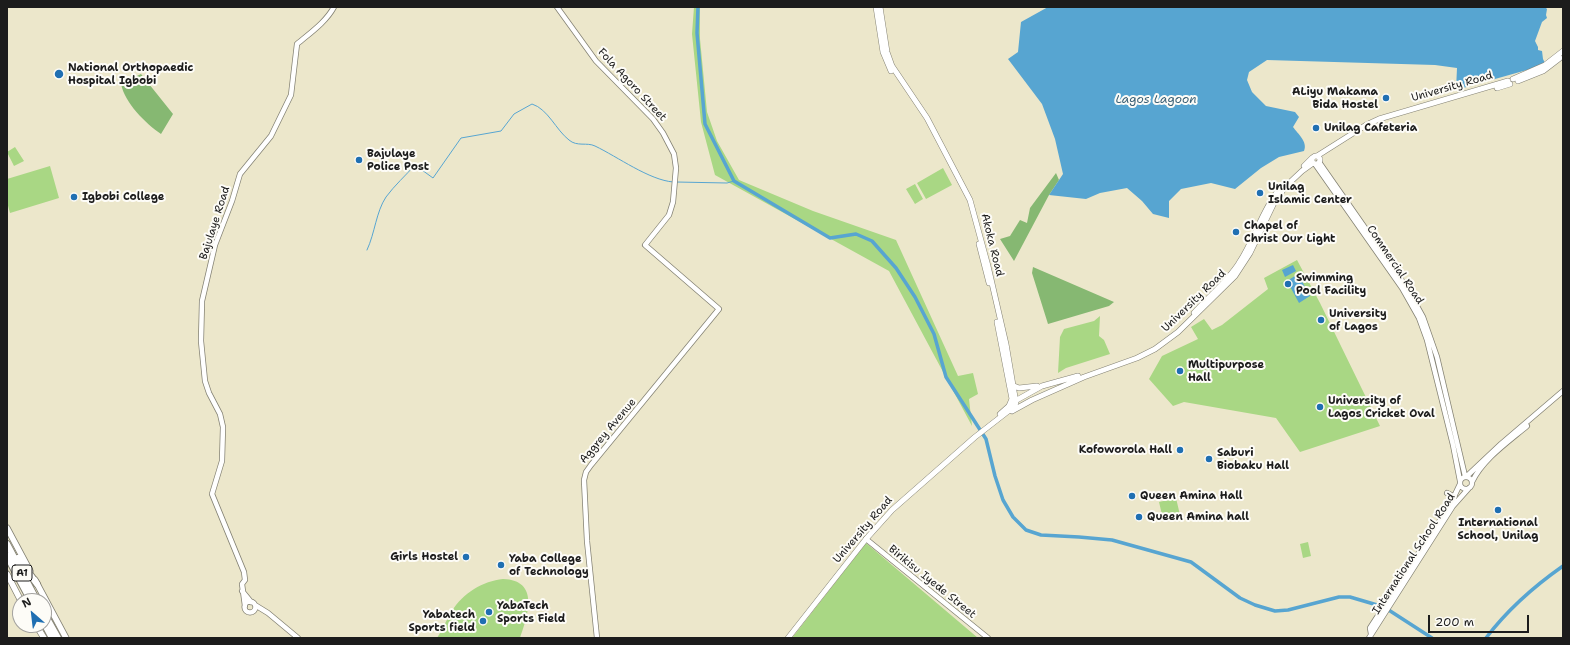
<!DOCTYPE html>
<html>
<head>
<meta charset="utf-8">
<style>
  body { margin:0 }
  #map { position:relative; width:1570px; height:645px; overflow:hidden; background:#ece7cb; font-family:"Shantell Sans",sans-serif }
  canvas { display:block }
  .frame { position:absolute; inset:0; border:8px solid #1c1c1c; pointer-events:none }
  .north { position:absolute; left:12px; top:593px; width:40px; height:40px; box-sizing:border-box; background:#fdfcf7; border:1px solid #a3a29f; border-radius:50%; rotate:332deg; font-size:11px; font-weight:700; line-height:16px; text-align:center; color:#1c1c1c }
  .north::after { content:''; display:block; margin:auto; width:14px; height:18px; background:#1f6fb2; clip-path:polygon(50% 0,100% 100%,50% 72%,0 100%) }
  .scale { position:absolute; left:1428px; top:615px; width:101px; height:18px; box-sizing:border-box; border:2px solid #1c1c1c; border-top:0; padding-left:5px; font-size:12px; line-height:14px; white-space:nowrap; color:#1c1c1c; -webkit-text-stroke:3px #fdfcf7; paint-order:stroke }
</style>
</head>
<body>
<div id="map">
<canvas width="1570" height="645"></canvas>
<div class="frame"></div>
<div class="north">N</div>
<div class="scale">200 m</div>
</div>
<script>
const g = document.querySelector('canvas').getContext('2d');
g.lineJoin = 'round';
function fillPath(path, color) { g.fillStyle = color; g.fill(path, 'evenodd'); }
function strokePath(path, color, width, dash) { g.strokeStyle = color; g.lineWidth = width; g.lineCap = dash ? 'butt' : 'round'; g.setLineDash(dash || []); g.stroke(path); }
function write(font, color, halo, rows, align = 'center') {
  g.font = font + ' "Shantell Sans",sans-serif'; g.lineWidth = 4; g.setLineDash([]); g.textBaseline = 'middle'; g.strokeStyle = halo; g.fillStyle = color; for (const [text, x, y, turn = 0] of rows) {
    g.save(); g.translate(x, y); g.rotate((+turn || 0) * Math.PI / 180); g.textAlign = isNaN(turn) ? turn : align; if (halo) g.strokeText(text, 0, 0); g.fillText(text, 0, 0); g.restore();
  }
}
fillPath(new Path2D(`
  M694,7H700V39L707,112L717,141L739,180L813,211L896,240L958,376L973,373L978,394L969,399L972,426L889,271L715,175L701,122L692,34Z
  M15,147L24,161L14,166L7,152Z
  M50,166L59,198L10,213L7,202V179Z
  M943,168L952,185L926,199L917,183Z
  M915,184L923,199L915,204L906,189Z
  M1297,260L1320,303L1380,426L1300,452L1276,418L1184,402L1173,406L1149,379L1162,356L1198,339L1191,327L1204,319L1212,330L1222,325L1268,289L1264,278Z
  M1100,316L1099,336L1104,340L1110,354L1066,368L1058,373L1060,337L1064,329L1094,321Z
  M1176,498L1180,515L1163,519L1159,502Z
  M1308,542L1311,556L1303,558L1300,544Z
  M866,543L978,638H792Z
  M503,579C540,580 528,616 520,638H437C443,629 446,620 452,611C463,593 483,581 503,579Z`), '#a9d784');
fillPath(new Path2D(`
  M141,74L173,114L161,134C145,123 125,103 121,84Z
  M1056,173L1059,180L1049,195L1014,261L1000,239L1010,236L1020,220L1027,223L1030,208Z
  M1033,267L1114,302L1109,306L1048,324L1032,273Z`), '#86b872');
fillPath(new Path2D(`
  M1048,7H1545L1547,9L1546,15L1547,18L1542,22L1535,41L1538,47V50L1542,51L1543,59L1545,63L1541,66L1456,90L1457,68L1435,65L1267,60L1249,72L1247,80L1252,92L1266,106L1295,112L1299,117L1293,127C1298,134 1308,142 1304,151L1279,157L1261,168L1235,189L1211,183L1181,189L1169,201V218L1153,214L1142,201L1127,188L1100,193L1086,199L1049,195L1063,174L1055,139L1042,104L1008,59L1018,52L1021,22Z
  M1293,265L1296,271L1285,277L1282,270Z
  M1298,274L1310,296L1299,303L1287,281Z`), '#57a5d1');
strokePath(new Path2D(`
  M676,182L727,183L734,181
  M367,250C375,233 376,212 386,197C394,186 406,175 415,165L433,178L461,138L501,131L514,114L532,104C548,109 556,130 569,140C577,147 587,142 595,146C618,157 649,180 673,182`), '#57a5d1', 1);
strokePath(new Path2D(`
  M698,7L697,33L705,124L734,181L830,238L856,234L872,241L896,268L915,297L934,334L946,377L986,439L995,476L1003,500L1013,517L1026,530L1041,535L1079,537L1112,540L1191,562L1240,598L1255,605L1275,611L1288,610L1339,597H1350L1384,607L1432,638
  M1486,638C1508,609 1533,587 1563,566`), '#57a5d1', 3.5);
const tertiary = new Path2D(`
  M557,7L596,61L653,119L663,133L674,154L676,168L673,202L669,215L645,245L719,309L591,465L586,472L584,480L587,541L597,638
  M1319,162L1407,288L1423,317L1437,357L1465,476
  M1315,164L1402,288L1419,318L1427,340L1453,445L1460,481
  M1467,476L1501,444L1563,391
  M1460 483a6 6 0 1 1 12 0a6 6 0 1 1-12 0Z
  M1472,482C1483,459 1508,442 1527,426
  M1447,493L1451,495L1454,499
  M866,539L988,638
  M242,591L251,602
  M244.5 607a5.5 5.5 0 1 1 11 0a5.5 5.5 0 1 1-11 0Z
  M255,605L268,613L298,638
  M245,606L242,584L245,580L244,572L212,494L222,461L223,427L220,414L209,393L205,381L201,341L202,301L215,245L232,201L240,174L271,136L291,95L297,44C310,33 326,22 334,7
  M1371,634L1370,628L1450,505L1460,484
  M1369,638L1453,506L1469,488`);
const secondary = new Path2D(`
  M876,7L883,52L891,71
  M1513,79L1545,65L1563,51
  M1518,81L1543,71L1560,58
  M1497,88L1510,84
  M1312 160a4 4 0 1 1 8 0a4 4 0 1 1-8 0Z
  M1317,156L1366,125L1379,119L1508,81
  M1304,166L1312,158
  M979,244L989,283
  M1194,313C1209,296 1227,282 1239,263C1255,239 1262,210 1280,188
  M997,322L1012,399L1009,406L1000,414
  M1014,386L1019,388L1037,386
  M1015,401L1042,386L1078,376
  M1012,411L1032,400L1084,377L1137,358L1155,349L1178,332L1235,276L1250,253L1275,201L1286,186L1302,171L1313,163
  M788,638L866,539L892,510L975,437L1011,409L1016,403L1006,344L988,266L970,200L927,118L892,66L887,52L880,7`);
const primary = new Path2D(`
  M7,528L30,571
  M7,574L21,601
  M35,580L66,638
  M36,625L44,638`);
const motorway = new Path2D(`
  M7,544L37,601
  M7,556L31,601
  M18,558L37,584
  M44,613L58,638
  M44,623L52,638
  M36,625L37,627`);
strokePath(tertiary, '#848274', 6);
strokePath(secondary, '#848274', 6);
strokePath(primary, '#848274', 7);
strokePath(motorway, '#848274', 8);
strokePath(tertiary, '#fff', 4.5);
strokePath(secondary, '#fff', 5);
strokePath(primary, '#fff', 5.5);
strokePath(motorway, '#fff', 6);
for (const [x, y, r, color] of [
  [59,74,5,"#1f6fb2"],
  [1386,98,4,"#1f6fb2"],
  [1316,128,4,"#1f6fb2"],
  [359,160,4,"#1f6fb2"],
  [1260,193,4,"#1f6fb2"],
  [74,197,4,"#1f6fb2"],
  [1236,232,4,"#1f6fb2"],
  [1288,284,4,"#1f6fb2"],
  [1321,320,4,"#1f6fb2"],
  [1180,371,4,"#1f6fb2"],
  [1320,407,4,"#1f6fb2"],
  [1180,450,4,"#1f6fb2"],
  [1209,459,4,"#1f6fb2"],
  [1132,496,4,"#1f6fb2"],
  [1498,510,4,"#1f6fb2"],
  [1139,517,4,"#1f6fb2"],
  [466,557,4,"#1f6fb2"],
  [501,565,4,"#1f6fb2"],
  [489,612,4,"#1f6fb2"],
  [483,621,4,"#1f6fb2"]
]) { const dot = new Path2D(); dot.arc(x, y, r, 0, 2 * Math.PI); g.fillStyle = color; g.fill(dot); strokePath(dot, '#fdfcf7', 1.5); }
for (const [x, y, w] of [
  [22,573,20]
]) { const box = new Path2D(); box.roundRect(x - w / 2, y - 8, w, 16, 3); g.fillStyle = '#fdfcf7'; g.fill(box); strokePath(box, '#1c1c1c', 1); }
write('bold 10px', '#1c1c1c', null, [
  ["A1",22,573]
]);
write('bold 11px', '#1c1c1c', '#fdfcf7', [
  ["National Orthopaedic",68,68],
  ["Hospital Igbobi",68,81],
  ["ALiyu Makama",1378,92,"right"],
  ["Bida Hostel",1378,105,"right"],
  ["Unilag Cafeteria",1324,128],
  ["Bajulaye",367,154],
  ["Police Post",367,167],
  ["Unilag",1268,187],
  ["Islamic Center",1268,200],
  ["Igbobi College",82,197],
  ["Chapel of",1244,226],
  ["Christ Our Light",1244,239],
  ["Swimming",1296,278],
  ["Pool Facility",1296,291],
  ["University",1329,314],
  ["of Lagos",1329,327],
  ["Multipurpose",1188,365],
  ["Hall",1188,378],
  ["University of",1328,401],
  ["Lagos Cricket Oval",1328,414],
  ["Kofoworola Hall",1172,450,"right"],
  ["Saburi",1217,453],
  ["Biobaku Hall",1217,466],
  ["Queen Amina Hall",1140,496],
  ["Queen Amina hall",1147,517],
  ["International",1498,523,"center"],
  ["School, Unilag",1498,536,"center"],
  ["Girls Hostel",458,557,"right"],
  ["Yaba College",509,559],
  ["of Technology",509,572],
  ["YabaTech",497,606],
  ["Sports Field",497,619],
  ["Yabatech",475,615,"right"],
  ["Sports field",475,628,"right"]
], 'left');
write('11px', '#1c1c1c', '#fdfcf7', [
  ["Fola Agoro Street",632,85,47],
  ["University Road",1452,87,-16],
  ["Bajulaye Road",215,223,-72],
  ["Akoka Road",992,245,76],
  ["Commercial Road",1395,265,56],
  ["University Road",1194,301,-44],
  ["Aggrey Avenue",608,431,-50],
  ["University Road",863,530,-49],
  ["International School Road",1414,554,-57],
  ["Birikisu Iyede Street",932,582,39]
]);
write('italic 12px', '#3a6076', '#fdfcf7', [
  ["Lagos Lagoon",1156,100]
]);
</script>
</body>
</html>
